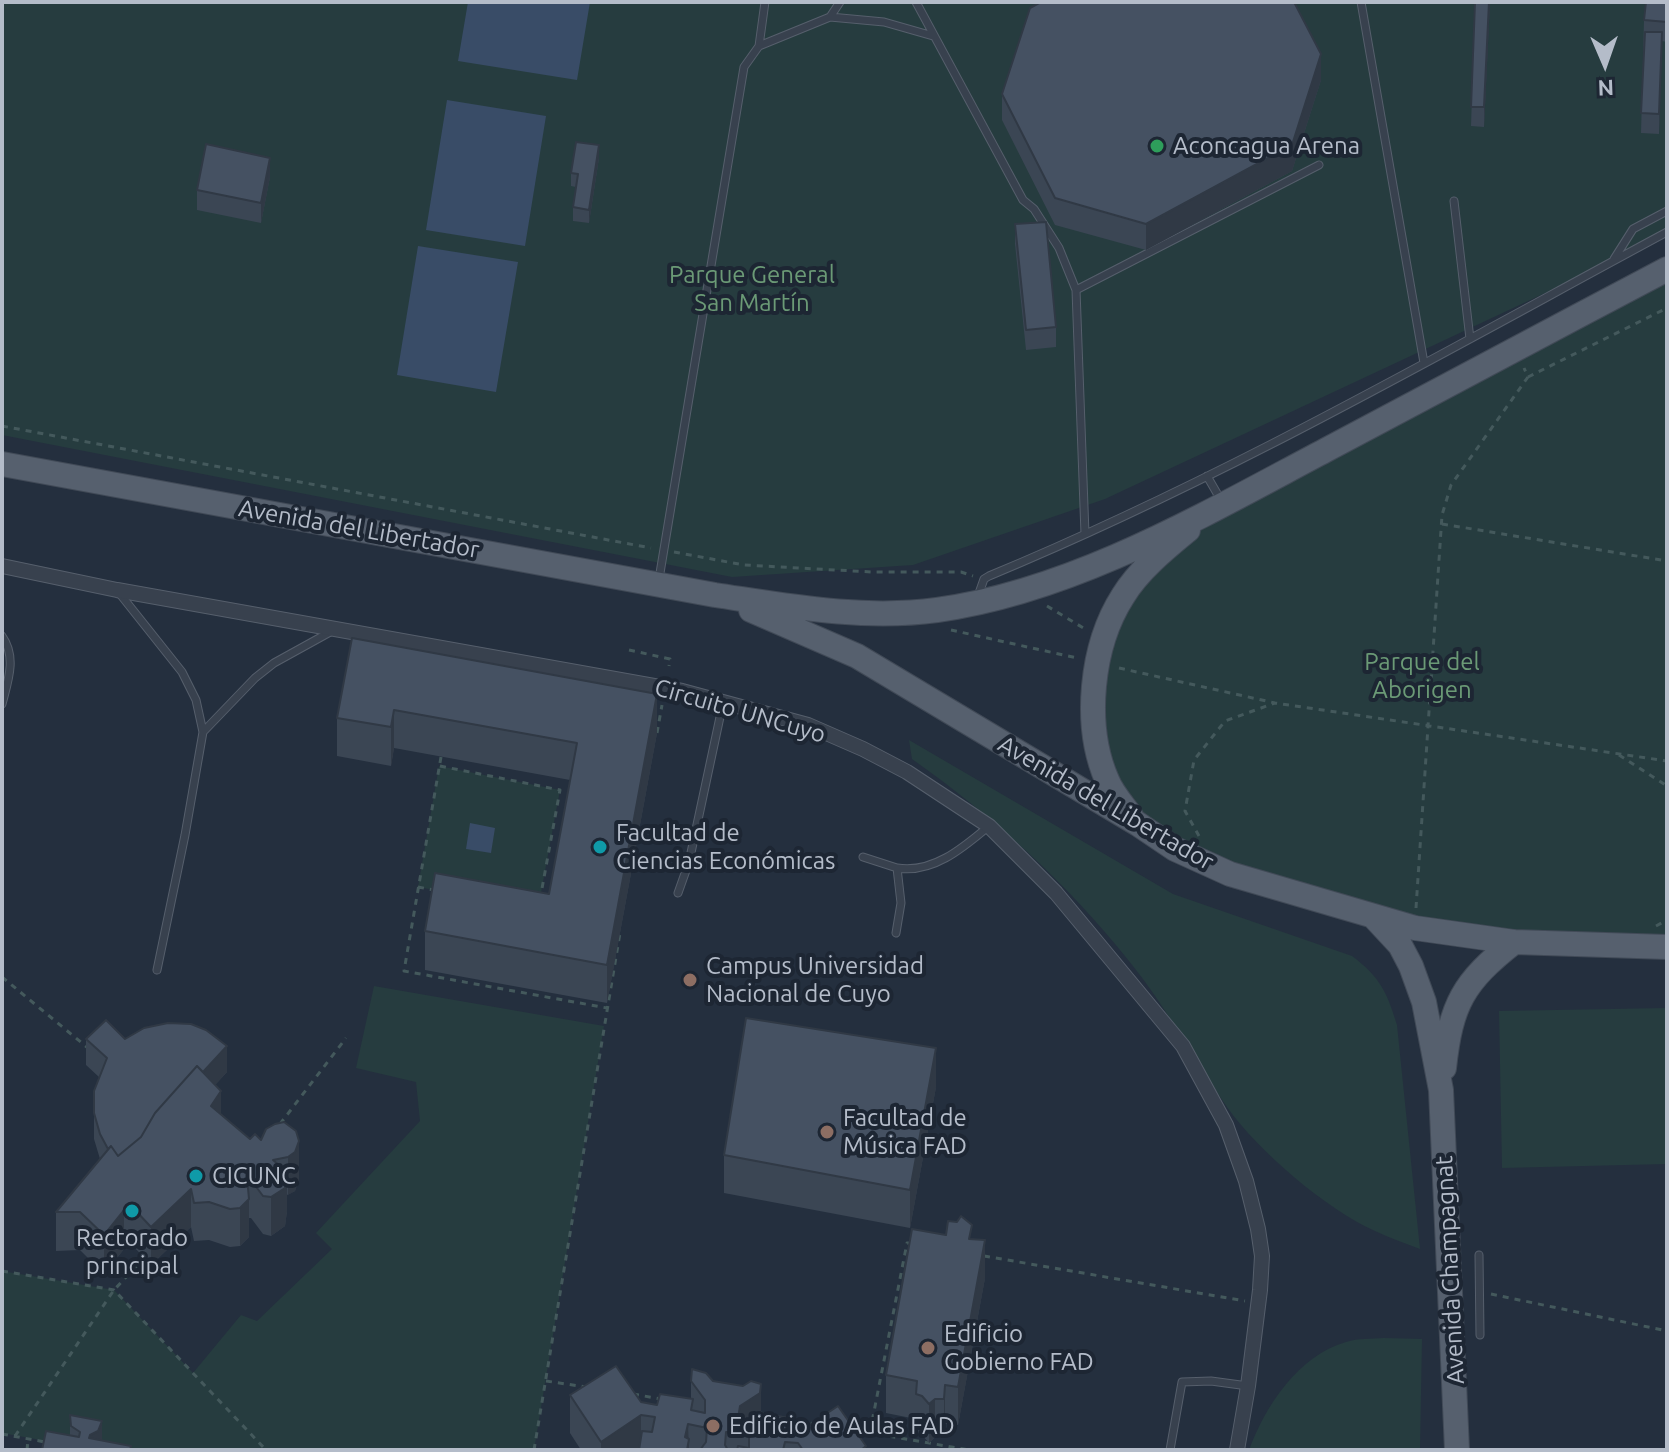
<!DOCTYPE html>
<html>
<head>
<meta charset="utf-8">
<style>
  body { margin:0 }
  #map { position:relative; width:1669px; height:1452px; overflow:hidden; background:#242f3e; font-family:Ubuntu,sans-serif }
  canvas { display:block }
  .frame { position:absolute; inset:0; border:4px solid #b4bcc9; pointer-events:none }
  .north { position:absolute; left:1565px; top:24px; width:80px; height:80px; -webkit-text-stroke:6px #1d2633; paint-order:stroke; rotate:178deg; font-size:22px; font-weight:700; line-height:32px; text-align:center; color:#b4bcc9 }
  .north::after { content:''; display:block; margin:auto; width:28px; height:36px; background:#b4bcc9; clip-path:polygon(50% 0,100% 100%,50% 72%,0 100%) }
</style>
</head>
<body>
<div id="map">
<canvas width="1669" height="1452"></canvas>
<div class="frame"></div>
<div class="north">N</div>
</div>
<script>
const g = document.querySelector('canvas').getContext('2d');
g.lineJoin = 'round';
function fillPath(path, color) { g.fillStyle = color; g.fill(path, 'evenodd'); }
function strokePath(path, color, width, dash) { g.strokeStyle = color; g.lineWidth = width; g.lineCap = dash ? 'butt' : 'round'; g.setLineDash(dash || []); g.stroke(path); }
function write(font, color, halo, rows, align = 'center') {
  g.font = font + ' Ubuntu,sans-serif'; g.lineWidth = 8; g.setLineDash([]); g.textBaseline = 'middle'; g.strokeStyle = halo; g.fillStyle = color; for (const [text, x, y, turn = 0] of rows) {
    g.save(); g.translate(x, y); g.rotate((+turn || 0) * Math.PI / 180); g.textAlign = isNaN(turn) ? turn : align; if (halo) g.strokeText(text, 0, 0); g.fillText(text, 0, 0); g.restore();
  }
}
fillPath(new Path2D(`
  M2,2H1667V236L1105,499L913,565L732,577L2,435Z
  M1667,269V947L1415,928L1175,849L1107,781L1097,663L1149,567L1177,540Z
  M909,740L1173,894L1352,956C1380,977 1387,992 1397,1025L1420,1249C1405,1243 1390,1238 1375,1231C1326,1209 1258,1151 1227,1107C1193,1059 1166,1006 1129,961C1066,882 994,817 912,759Z
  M439,766L560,790L538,909L418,887Z
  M374,986L604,1026L534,1450H95L2,1433V1271L114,1290L193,1373L241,1315L257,1321L332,1249L316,1233L420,1121L416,1082L356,1068Z
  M1667,1008V1164L1502,1168L1499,1011Z
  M1384,1338L1422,1339L1420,1450H1249C1266,1405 1298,1356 1346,1342C1358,1338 1372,1339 1384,1338Z`), '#263c3f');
fillPath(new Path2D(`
  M468,2H590L577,80L458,61Z
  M447,100L546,116L525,246L426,230Z
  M418,246L518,262L496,392L397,375Z
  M470,823L495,828L491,853L466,849Z`), '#394c67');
const service = new Path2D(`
  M916,2L1023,200L1034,209L1059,248L1076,290L1085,534
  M1361,2L1424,363
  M830,17L840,2
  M759,46L765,2
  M1454,201L1470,339
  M1614,259L1633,229L1667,211
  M1076,290L1319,165
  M1207,476L1222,502
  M659,579L744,67L759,46L830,17L884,22L933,36
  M120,594L182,672L196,700L203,732L185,835L157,970
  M978,596L984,579L989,576C1223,479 1444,352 1667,232
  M2,636C17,657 8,681 2,704
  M203,732L255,678L274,663L332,631
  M863,857L897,868L901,903L896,933
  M897,868C933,874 964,847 989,826
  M678,893L689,862L723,703
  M1479,1255L1480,1335
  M1170,1450L1182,1382L1211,1381L1248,1386`);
const minor = new Path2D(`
  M2,566L117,590L682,691L808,725L863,749L907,772L989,826L1056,893L1183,1046L1226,1125L1246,1181L1258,1229L1262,1256L1260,1290L1248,1386L1237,1450`);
const primary = new Path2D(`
  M2,464L715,595C789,606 862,620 937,610C1074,591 1205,514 1326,450C1439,390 1553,329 1667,269
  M751,610L857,656L1138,824L1175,849L1230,874L1415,928L1514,942L1667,947
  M1131,816C1123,805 1112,793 1107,780C1083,725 1091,646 1123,596C1138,571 1166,548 1188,530
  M1374,917L1400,945L1411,966L1424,1002L1441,1090L1457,1450
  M1444,1068C1451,1004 1463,982 1514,942`);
strokePath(service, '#565f6c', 9);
strokePath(minor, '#565f6c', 16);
strokePath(primary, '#414a57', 26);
strokePath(new Path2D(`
  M1528,377L1667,308
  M2,426L651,548
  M1442,524L1667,561
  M674,552L744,565L872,572H961L973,576
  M1047,606L1085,629
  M951,630L1077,658
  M629,650L670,659L669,666
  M1119,668L1275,703L1667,761
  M657,733L662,705
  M1619,755L1667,786
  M441,757L404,971L607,1008
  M440,766L560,790L541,894
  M1199,836L1185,811L1194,760L1225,721L1275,703
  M418,887L434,890
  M1416,908L1442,515L1451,485L1528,377L1524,368
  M1656,926L1667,920
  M2,977L88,1048
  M280,1124L346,1038
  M984,1256L1245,1301
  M2,1271L114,1290L266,1450
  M1491,1294L1667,1331
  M546,1381L586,1387
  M633,1394L661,1399
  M787,1419L815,1424
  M854,1430L969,1450
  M870,1432L907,1243H910
  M2,1434L45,1442
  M15,1436L114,1290L144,1258
  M27,1450L28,1439
  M534,1450L620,933`), '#44595c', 3, [6, 6]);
strokePath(service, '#38414e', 7);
strokePath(minor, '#38414e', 14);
strokePath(primary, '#56606e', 24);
fillPath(new Path2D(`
  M1475,2H1490L1484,127L1471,126Z
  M1667,2V42L1662,41L1659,134L1641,133L1644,20Z
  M1321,80L1292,171L1146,250L1055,225L1002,120V94Z
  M599,158L589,223L573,221V207L576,187L571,186V173Z
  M270,177L261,223L197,210V190Z
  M1015,224L1056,327V347L1026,350L1015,244Z
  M352,638L657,733L607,1003L425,970V931L549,894L570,780L394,748L391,766L337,756V718Z
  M86,1039H125L227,1072L215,1085L221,1114L250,1139L261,1140L275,1124L299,1179L295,1191L287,1195V1211L285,1226L271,1236L263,1234L251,1218H249V1237L240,1246L230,1247L209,1240L194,1241L191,1227L151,1265L134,1247L124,1249L104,1274L80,1250L56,1251V1212L100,1159L94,1139V1091L99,1077L86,1065Z
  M936,1087L910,1228L724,1193V1155Z
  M972,1239L985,1278L958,1425L945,1424L944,1438L935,1437L929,1443L922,1435L916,1433V1419L886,1413V1375Z
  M691,1381H713L788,1428L866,1450H581L570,1433V1395L657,1405L691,1399Z
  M70,1415L102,1441L131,1450L70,1435Z`), '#3b4654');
fillPath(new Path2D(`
  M1489,2H1490L1484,127V107Z
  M1662,32V52L1659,134V114Z
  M1321,54V80L1292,171L1146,250V224Z
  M599,145V158L589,223V210Z
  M270,158V177L261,223V203Z
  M657,694V733L607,1003V965Z
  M394,710V748L391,766V727Z
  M227,1046V1072L155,1151V1125Z
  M936,1048V1087L910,1228V1190Z
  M221,1091V1129L211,1106Z
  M299,1141V1179L295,1191L288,1195V1157Z
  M287,1172V1211L285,1226L271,1236V1197Z
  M191,1189V1227L151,1265V1227Z
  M249,1199V1237L240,1246V1208Z
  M124,1210V1249L104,1274V1235Z
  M985,1240V1278L958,1425V1387Z
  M761,1384V1422L749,1434L738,1419L740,1406Z
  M945,1385V1424L944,1438V1399Z
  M935,1399V1437L929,1443V1404Z
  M641,1415V1450H601V1442Z
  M102,1421V1450L89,1438L90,1435Z
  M688,1424L689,1450H685V1437Z`), '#303945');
const building = new Path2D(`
  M1041,2H1294L1321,54L1292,145L1146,224L1055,198L1002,94L1030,8Z
  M1475,2H1489L1484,107H1471Z
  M1646,2H1667V22L1644,20Z
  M1645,32H1662L1659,114L1641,113Z
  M576,142L599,145L589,210L573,207L578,174L571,173Z
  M206,144L270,158L261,203L197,190Z
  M1046,222L1056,327L1026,330L1015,224Z
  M352,638L657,694L607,965L425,931L435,873L549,894L577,743L394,710L391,727L337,718Z
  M746,1018L936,1048L910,1190L724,1155Z
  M106,1020L125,1039L144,1028L168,1023L191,1024L206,1030L227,1046L203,1072L197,1066L155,1113L141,1137L118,1156L111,1146L108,1149L100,1134L94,1113V1091L107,1058L86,1039Z
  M197,1066L221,1091L211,1106L250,1139L255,1134L261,1140L266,1129L275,1124L284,1122L296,1131L299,1141L295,1152L288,1157L273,1160L287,1172L285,1188L271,1197L263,1196L251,1180H244L248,1188L249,1199L240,1208L230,1209L209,1202L194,1203L191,1189L151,1227L134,1209L124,1210L104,1235L80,1212H56L111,1146L118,1156L141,1137L155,1113Z
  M961,1216L972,1225L969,1239L985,1240L958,1387L945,1385L944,1399H935L929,1404L922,1396L916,1394L917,1381L886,1375L912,1229L946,1235L948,1221L957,1222Z
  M616,1366L641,1402L657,1405L660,1394L693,1399L691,1410L705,1413V1400L691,1381L692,1369L706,1373L713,1381L743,1386L751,1381L761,1384L760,1393L740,1406L738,1419L752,1421L753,1411L788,1418L786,1428L802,1430L838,1406L866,1446L861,1450H803L798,1443L785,1442L783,1450H737L738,1446L749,1448V1434L726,1432L725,1445L728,1450H700L706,1442L707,1428L688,1424L685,1437L689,1439L687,1450H639L642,1431L652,1432L655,1417L641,1415L601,1442L570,1395Z
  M70,1415L102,1421L98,1431L90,1435L89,1438L131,1446L130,1450H42L46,1431L79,1437L80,1432L71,1426Z`);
fillPath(building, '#455162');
strokePath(building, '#303945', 2);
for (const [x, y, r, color] of [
  [1157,146,8,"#2e9e5b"],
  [600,847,8,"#0f9aa8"],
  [690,980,8,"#8d6e63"],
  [827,1132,8,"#8d6e63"],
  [196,1176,8,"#0f9aa8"],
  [132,1211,8,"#0f9aa8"],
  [928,1348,8,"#8d6e63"],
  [713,1426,8,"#8d6e63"]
]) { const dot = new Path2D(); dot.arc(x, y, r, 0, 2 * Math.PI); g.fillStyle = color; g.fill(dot); strokePath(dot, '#1d2633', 3); }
write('24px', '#b4bcc9', '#1d2633', [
  ["Aconcagua Arena",1173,146],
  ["Facultad de",616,833],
  ["Ciencias Económicas",616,861],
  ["Campus Universidad",706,966],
  ["Nacional de Cuyo",706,994],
  ["Facultad de",843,1118],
  ["Música FAD",843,1146],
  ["CICUNC",212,1176],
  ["Rectorado",132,1238,"center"],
  ["principal",132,1266,"center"],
  ["Edificio",944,1334],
  ["Gobierno FAD",944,1362],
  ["Edificio de Aulas FAD",729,1426]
], 'left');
write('24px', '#6b9a76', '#1d2633', [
  ["Parque General",752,275],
  ["San Martín",752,303],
  ["Parque del",1422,662],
  ["Aborigen",1422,690]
]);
write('24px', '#b4bcc9', '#1d2633', [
  ["Avenida del Libertador",359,529,10],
  ["Circuito UNCuyo",740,711,16],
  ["Avenida del Libertador",1106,803,30],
  ["Avenida Champagnat",1450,1270,-93]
]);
</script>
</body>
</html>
